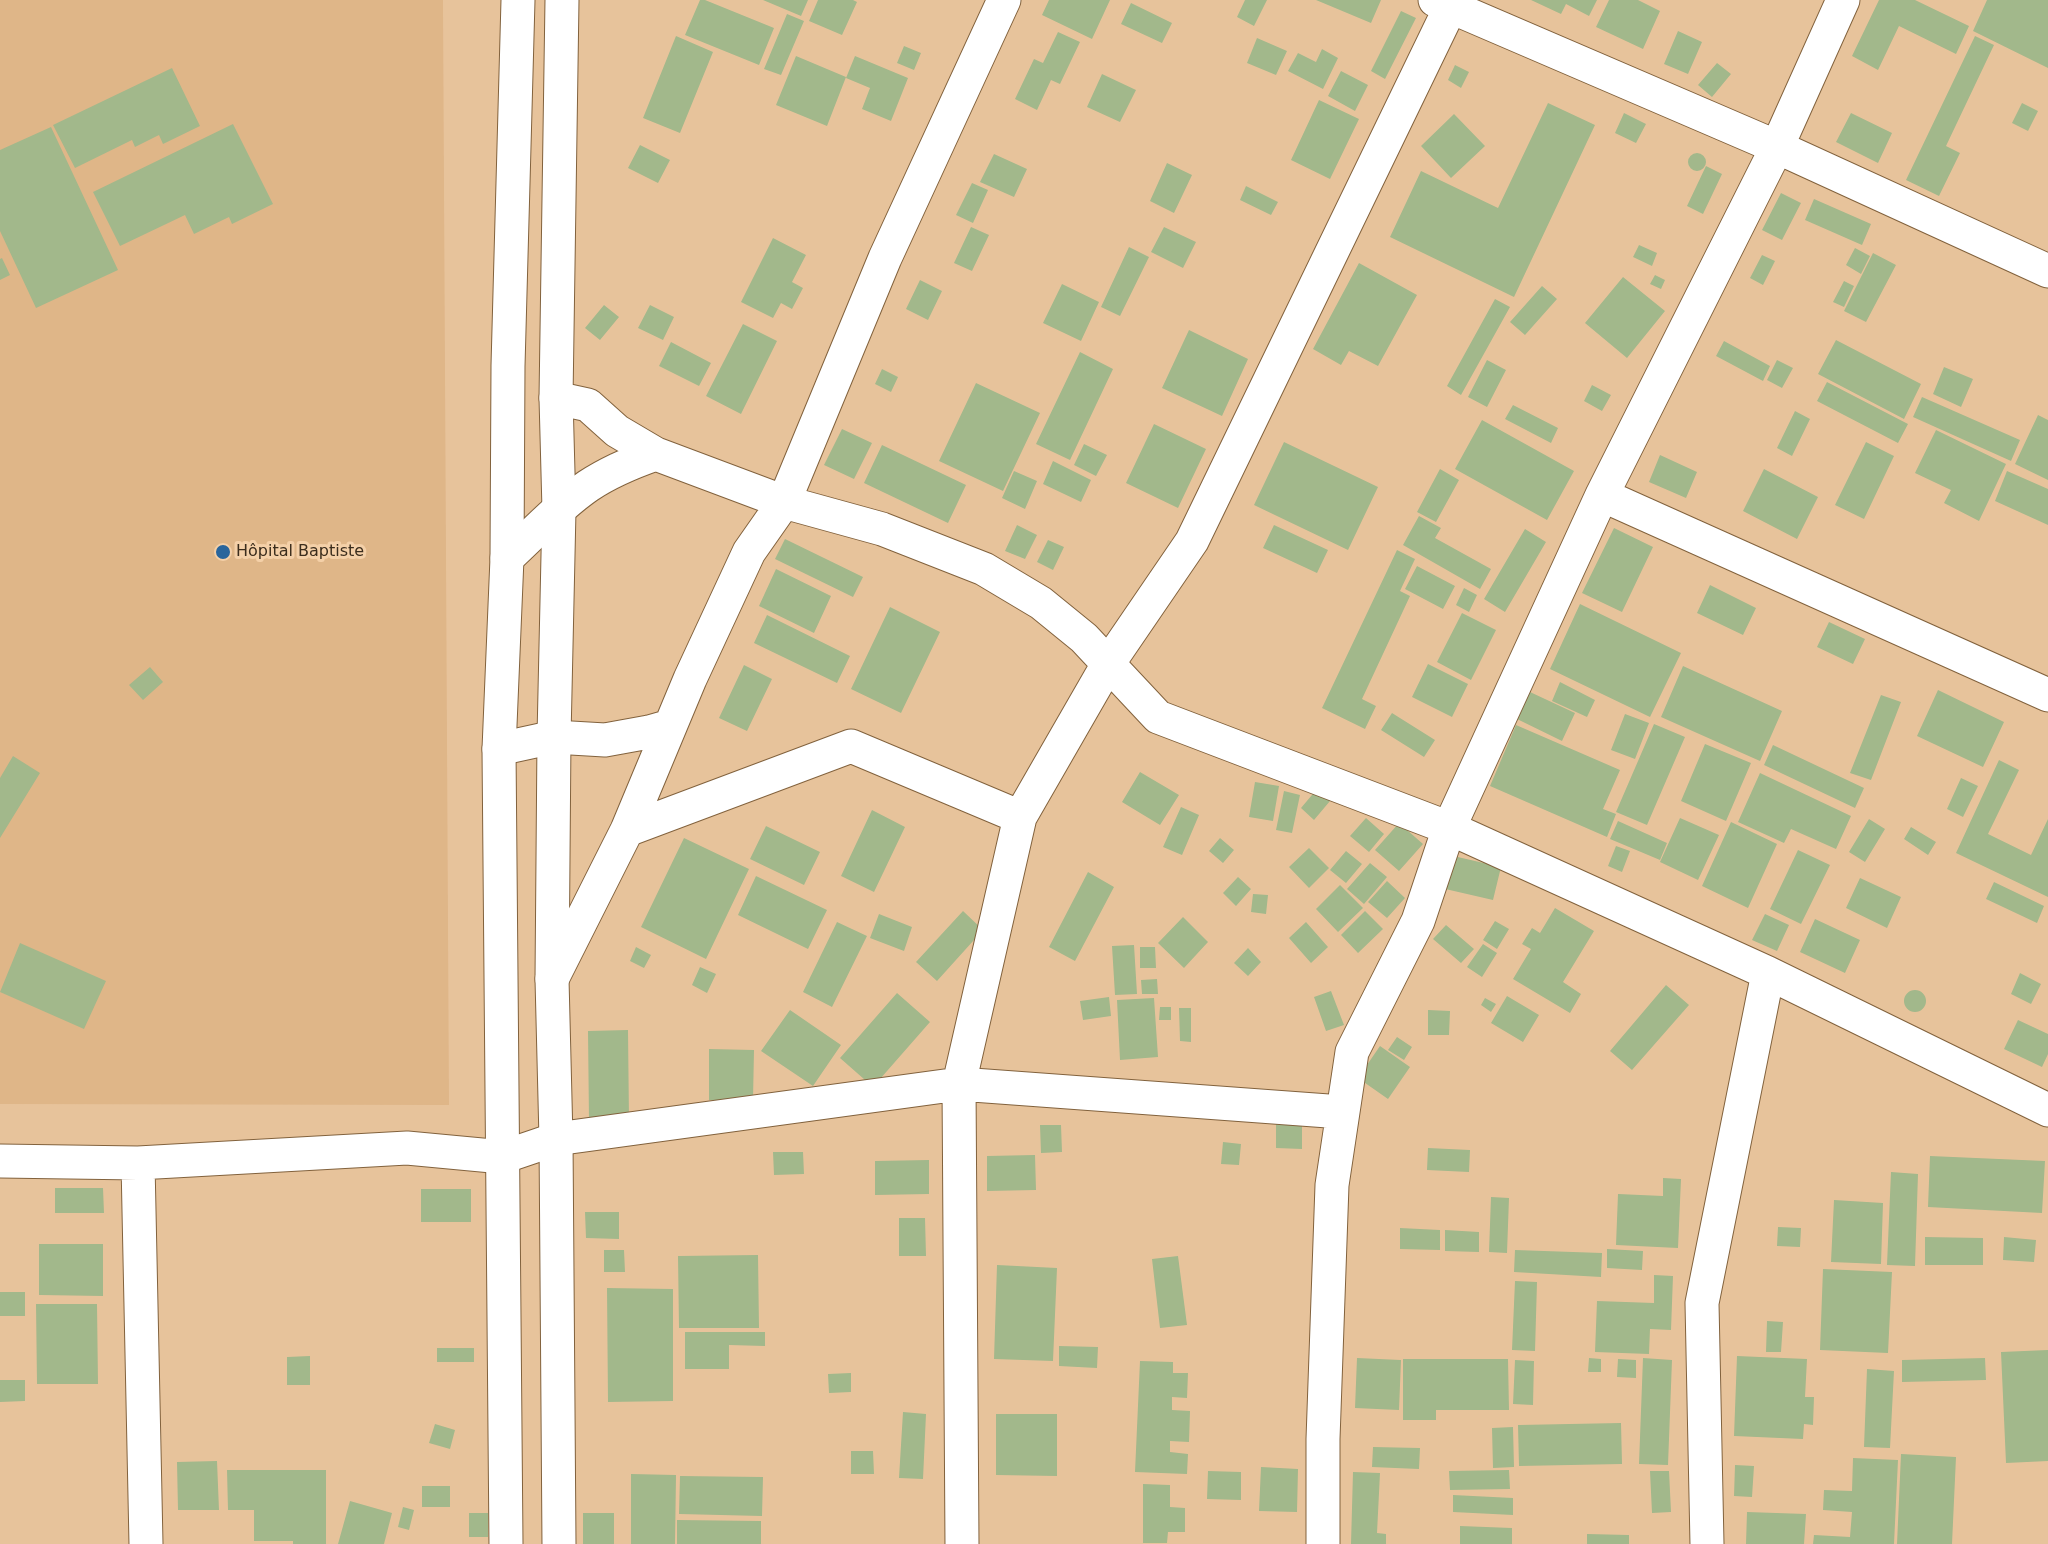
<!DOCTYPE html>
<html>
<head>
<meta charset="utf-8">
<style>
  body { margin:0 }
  canvas { display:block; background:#e7c39b }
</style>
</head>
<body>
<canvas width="2048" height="1544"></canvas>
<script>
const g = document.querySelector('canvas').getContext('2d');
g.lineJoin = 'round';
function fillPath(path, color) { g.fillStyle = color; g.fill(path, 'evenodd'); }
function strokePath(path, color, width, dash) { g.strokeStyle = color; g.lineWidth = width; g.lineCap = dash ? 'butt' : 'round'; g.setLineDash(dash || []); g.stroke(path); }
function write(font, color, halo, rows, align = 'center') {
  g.font = font + ' "DejaVu Sans",sans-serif'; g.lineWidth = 6; g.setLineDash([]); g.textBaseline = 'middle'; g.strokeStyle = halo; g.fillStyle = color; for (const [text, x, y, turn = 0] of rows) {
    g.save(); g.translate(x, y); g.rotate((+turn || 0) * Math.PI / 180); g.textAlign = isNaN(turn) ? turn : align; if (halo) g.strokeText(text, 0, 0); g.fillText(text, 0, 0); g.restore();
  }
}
fillPath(new Path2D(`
  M0,0H443L449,1105L0,1104Z`), '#dfb688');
fillPath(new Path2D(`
  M700,0H705L774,28L759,65L685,35Z
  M763,0H808L801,16Z
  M818,0H853L857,2L842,35L809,21Z
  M1049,0H1110L1092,39L1042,15Z
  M1245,0H1267L1254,26L1237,17Z
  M1316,0H1381L1371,23Z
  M1531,0H1597L1589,16L1566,4L1561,14Z
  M1609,0H1638L1660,11L1643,49L1596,27Z
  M1879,0H1915L1969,26L1956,54L1899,26L1878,70L1852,56Z
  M1987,0H2048V68L1973,31Z
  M1131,3L1172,23L1162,43L1121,24Z
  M1401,11L1416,18L1385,79L1371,71Z
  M787,14L804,21L781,75L764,69Z
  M1678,31L1702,42L1688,74L1664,64Z
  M1058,32L1080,42L1060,84L1051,80L1037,110L1015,99L1034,59L1043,63Z
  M676,36L713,52L680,133L643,118Z
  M1975,36L1994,45L1946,146L1960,153L1939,196L1906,180Z
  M1257,38L1287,51L1276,75L1247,63Z
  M904,46L921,53L914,70L897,63Z
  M1322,49L1338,58L1323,89L1288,71L1298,53L1316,62Z
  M796,56L846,77L827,126L776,105Z
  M855,56L908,78L891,121L862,109L870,88L846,78Z
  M1717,63L1731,74L1712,97L1698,85Z
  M1455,65L1469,72L1461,88L1448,80Z
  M172,68L200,126L163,144L159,135L135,147L132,140L75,168L53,125Z
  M1341,71L1368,85L1355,111L1328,96Z
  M1102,74L1136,90L1120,122L1087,107Z
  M1319,100L1359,119L1330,179L1291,160Z
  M1548,103L1595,125L1514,297L1390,237L1421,171L1498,208Z
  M2022,103L2038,111L2028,131L2012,123Z
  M1624,113L1646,124L1636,143L1615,133Z
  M1851,113L1892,133L1878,163L1836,142Z
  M1454,114L1485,146L1451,178L1421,146Z
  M233,124L273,204L232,224L229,217L194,234L185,215L120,246L93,192Z
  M51,127L118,270L36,308L0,231V150Z
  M640,145L670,160L658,183L628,168Z
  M1688 162a9 9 0 1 1 18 0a9 9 0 1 1-18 0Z
  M994,154L1027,169L1014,197L980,182Z
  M1167,163L1192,175L1174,213L1150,201Z
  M1706,166L1722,174L1703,214L1687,206Z
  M972,183L988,190L973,223L956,215Z
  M1246,186L1278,202L1271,215L1240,200Z
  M1781,193L1801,203L1782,240L1762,230Z
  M1814,199L1871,224L1862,245L1805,220Z
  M971,227L989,235L972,271L954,263Z
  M1164,227L1196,242L1183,268L1151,252Z
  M773,238L806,255L792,282L803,288L792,309L781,303L773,318L741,302Z
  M1639,245L1657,253L1652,266L1633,257Z
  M1129,247L1149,257L1120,316L1101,307Z
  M1855,248L1870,256L1861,274L1846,265Z
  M1873,253L1896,265L1866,322L1844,311Z
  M1762,255L1775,261L1763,285L1750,278Z
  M2,258L10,275L0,280V259Z
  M1359,263L1417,295L1378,366L1349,351L1341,365L1313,349Z
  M1655,275L1665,280L1661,289L1650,284Z
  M1623,277L1665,311L1627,358L1585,323Z
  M920,280L942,291L928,320L906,309Z
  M1844,281L1854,286L1844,307L1833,302Z
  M1062,284L1099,302L1081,341L1043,323Z
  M1542,286L1557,299L1525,335L1510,322Z
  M1495,299L1510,307L1461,395L1447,386Z
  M604,305L619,317L600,340L585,328Z
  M650,305L674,317L663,340L638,328Z
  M743,324L777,341L741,414L706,396Z
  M1189,330L1248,359L1222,416L1162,388Z
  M1836,340L1921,384L1904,419L1818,374Z
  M1724,341L1770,366L1763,381L1716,356Z
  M671,342L711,363L699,386L659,366Z
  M1080,352L1113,369L1070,460L1036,444Z
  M1487,360L1506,370L1487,407L1468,397Z
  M1777,360L1793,368L1782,388L1767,380Z
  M1944,367L1973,379L1961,407L1933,394Z
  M882,369L898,377L891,392L875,384Z
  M1827,382L1908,424L1898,443L1817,401Z
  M976,383L1040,413L1003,491L939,461Z
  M1592,385L1611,395L1602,411L1584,401Z
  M1922,397L2020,440L2011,461L1913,417Z
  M1513,405L1558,428L1551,443L1505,419Z
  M1795,411L1810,419L1792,456L1777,448Z
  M2038,415L2048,420V480L2015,464Z
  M1482,420L1574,471L1547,520L1455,469Z
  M1154,424L1206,449L1178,508L1126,483Z
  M842,429L872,443L854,479L824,465Z
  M1936,430L2006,464L1979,521L1944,503L1951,490L1915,473Z
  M1284,442L1378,487L1348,550L1254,505Z
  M1866,442L1894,456L1864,519L1835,505Z
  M1084,444L1107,455L1096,476L1074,465Z
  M882,445L966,485L948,523L864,483Z
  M1660,455L1697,472L1686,498L1649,482Z
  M1053,461L1091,480L1081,502L1043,484Z
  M1440,469L1459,480L1436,522L1417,512Z
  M1764,469L1818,497L1797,539L1743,511Z
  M1014,471L1037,481L1025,509L1002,498Z
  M2007,471L2048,489V525L1995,501Z
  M1419,516L1441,528L1435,538L1491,569L1480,589L1403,545Z
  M1017,525L1037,535L1025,559L1005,551Z
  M1274,525L1328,550L1317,573L1263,548Z
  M1614,528L1653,547L1622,612L1582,593Z
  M1525,529L1546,542L1505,612L1484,599Z
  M785,539L863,577L853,597L775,559Z
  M1048,540L1064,547L1053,570L1037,562Z
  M1397,550L1415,559L1400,591L1410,596L1362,699L1376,706L1365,729L1322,708Z
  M1417,566L1455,586L1443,609L1405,589Z
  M776,569L831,596L814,633L759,606Z
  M1710,585L1756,608L1743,635L1697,613Z
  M1464,588L1477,595L1469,612L1456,605Z
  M1580,604L1681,653L1650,717L1550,669Z
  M890,607L940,632L901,713L851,689Z
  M1462,613L1496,630L1471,680L1437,662Z
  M767,615L850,656L837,683L754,643Z
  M1829,622L1865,639L1853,664L1817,647Z
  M1428,664L1468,684L1452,717L1412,697Z
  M744,665L772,679L747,731L719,718Z
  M1683,666L1782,711L1760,761L1661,717Z
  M150,667L163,682L143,700L129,685Z
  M1560,682L1595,700L1587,717L1552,701Z
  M1938,690L2004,722L1983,767L1917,736Z
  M1530,692L1575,713L1562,741L1517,719Z
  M1881,695L1901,702L1871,780L1850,773Z
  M1392,713L1435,740L1424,757L1381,730Z
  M1625,714L1649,723L1635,759L1611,750Z
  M1654,724L1685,737L1647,825L1616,812Z
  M1516,725L1620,770L1603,809L1616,814L1607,837L1490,786Z
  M1705,744L1751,763L1726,821L1681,801Z
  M1773,745L1864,788L1855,808L1764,765Z
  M13,756L40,773L0,838V778Z
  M1999,760L2019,770L1988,834L2031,855L2048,819V897L1956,853Z
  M1140,772L1179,795L1160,825L1122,802Z
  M1760,773L1851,816L1836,849L1791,829L1784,843L1738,822Z
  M1961,778L1978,786L1963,817L1947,809Z
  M1255,782L1279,786L1273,821L1249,817Z
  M1317,789L1330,801L1314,820L1301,808Z
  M1284,791L1300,795L1292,833L1276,830Z
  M1181,807L1199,815L1182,855L1163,847Z
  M872,810L905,827L874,892L841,876Z
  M1366,818L1384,834L1369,852L1350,836Z
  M1680,818L1719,835L1698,880L1660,862Z
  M1869,819L1885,829L1865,862L1849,852Z
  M1618,821L1667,843L1660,860L1610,839Z
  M1731,822L1777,844L1748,908L1702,886Z
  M1399,823L1423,844L1399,871L1375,850Z
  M766,826L820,852L804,885L750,859Z
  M1911,827L1936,842L1928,855L1904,839Z
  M684,838L749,869L706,959L641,927Z
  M1220,838L1234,850L1223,863L1209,851Z
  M1616,846L1630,851L1622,872L1608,866Z
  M1309,848L1329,868L1309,888L1289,867Z
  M1798,850L1830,865L1801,924L1770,909Z
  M1346,851L1362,864L1346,883L1330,870Z
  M1449,855L1501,867L1493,900L1441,888Z
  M1370,863L1387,877L1364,904L1347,889Z
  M1088,872L1114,887L1075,961L1049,947Z
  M756,876L827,910L808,949L738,915Z
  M1238,877L1251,889L1236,906L1223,893Z
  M1860,878L1901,897L1887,928L1846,908Z
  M1387,881L1405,898L1387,918L1368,902Z
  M1994,882L2044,906L2037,923L1986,899Z
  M1340,885L1363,908L1338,932L1316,909Z
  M1253,894L1268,895L1266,914L1251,912Z
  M1555,908L1594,931L1563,982L1581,994L1570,1013L1513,979L1531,949L1522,944L1532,928L1540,933Z
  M963,911L983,930L937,981L916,962Z
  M1365,911L1383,929L1358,953L1341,935Z
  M879,914L912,927L904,951L870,938Z
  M1765,914L1789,925L1777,951L1752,940Z
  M1183,917L1208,942L1184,968L1158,943Z
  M1815,919L1860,940L1845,973L1800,952Z
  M1495,921L1509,929L1497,949L1483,940Z
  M837,922L867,936L832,1007L803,992Z
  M1306,922L1328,947L1311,963L1289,938Z
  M1446,925L1474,949L1461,963L1433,939Z
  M20,943L106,981L84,1029L0,992Z
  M1483,944L1497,953L1482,977L1467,967Z
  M1134,945L1137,994L1115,995L1112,946Z
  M636,947L651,955L644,968L630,961Z
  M1140,947H1155L1156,968H1140Z
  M1248,948L1261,962L1248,976L1234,963Z
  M700,967L716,974L707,993L692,985Z
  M2020,973L2041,984L2031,1004L2011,994Z
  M1157,979L1158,994H1142L1141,980Z
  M1666,985L1689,1005L1632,1070L1610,1051Z
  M1904 1001a11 11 0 1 1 22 0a11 11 0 1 1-22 0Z
  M1331,991L1344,1025L1326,1031L1314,997Z
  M897,993L930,1022L873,1087L840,1058Z
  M1507,996L1539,1015L1523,1042L1491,1023Z
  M1109,997L1111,1016L1083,1020L1080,1001Z
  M1154,998L1158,1057L1120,1060L1117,1000Z
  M1485,998L1496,1004L1491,1012L1481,1005Z
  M1160,1007H1171V1020H1159Z
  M1179,1008H1191V1042L1180,1041Z
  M790,1010L841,1045L813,1086L761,1051Z
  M1428,1010L1450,1011L1449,1035H1428Z
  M2018,1020L2048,1034V1054L2042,1067L2004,1049Z
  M628,1030L629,1121H589L588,1031Z
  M1397,1037L1412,1047L1404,1060L1388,1050Z
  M1380,1046L1410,1067L1388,1099L1358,1078Z
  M709,1049L754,1050L753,1100H709Z
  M1276,1122H1302V1149L1276,1148Z
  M1040,1125H1061L1062,1152L1041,1153Z
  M1223,1142L1241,1144L1239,1165L1221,1164Z
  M1428,1148L1470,1150L1469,1172L1427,1170Z
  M773,1152H803L804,1174L774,1175Z
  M1035,1155L1036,1190L987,1191V1156Z
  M1930,1156L2045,1161L2042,1213L1928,1207Z
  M929,1160V1194L875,1195V1161Z
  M1891,1172L1918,1174L1915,1266L1887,1265Z
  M1663,1178L1681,1179L1678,1248L1616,1245L1618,1194L1663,1196Z
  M55,1188H103L104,1213H55Z
  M421,1189H471V1222H421Z
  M1491,1197L1509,1198L1507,1253L1489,1252Z
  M1834,1200L1883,1203L1881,1264L1831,1262Z
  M585,1212H619V1239L586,1238Z
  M899,1218H925L926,1256H899Z
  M1778,1227L1801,1228L1800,1247L1777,1246Z
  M1400,1228L1440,1230V1250L1400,1249Z
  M1445,1230L1479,1232V1252L1445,1251Z
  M1925,1237L1983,1238V1265H1925Z
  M2004,1237L2036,1240L2034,1262L2003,1260Z
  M39,1244H103V1296L39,1295Z
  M1607,1249L1643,1251L1642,1270L1607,1268Z
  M604,1250H624L625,1272H604Z
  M1515,1250L1602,1253L1601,1277L1514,1272Z
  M758,1255L759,1328H679L678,1256Z
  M1178,1256L1187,1325L1160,1328L1152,1259Z
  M997,1265L1057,1268L1053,1361L994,1359Z
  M1823,1269L1892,1272L1888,1353L1820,1350Z
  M1654,1275L1673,1276L1671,1330L1650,1329L1649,1354L1595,1352L1597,1301L1654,1303Z
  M1515,1281L1537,1282L1535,1351L1512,1350Z
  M607,1288L673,1289V1401L608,1402Z
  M0,1292H25V1316H0Z
  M36,1304H97L98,1384H37Z
  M1767,1321L1783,1322L1781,1352H1766Z
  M685,1332H765V1346L729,1345V1369H685Z
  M1059,1346L1098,1347L1097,1368L1059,1366Z
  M437,1348H474V1362H437Z
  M2048,1350V1461L2006,1463L2001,1352Z
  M310,1356V1385H287V1357Z
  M1737,1356L1807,1359L1805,1397H1814L1813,1425L1804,1424L1803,1439L1734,1436Z
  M1357,1358L1401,1360L1399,1410L1355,1408Z
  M1589,1358L1601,1359V1372H1588Z
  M1643,1358L1672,1360L1668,1465L1639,1464Z
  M1985,1358L1986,1380L1902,1382V1360Z
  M1403,1359H1508L1509,1410H1436V1420H1403Z
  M1618,1359L1636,1360V1378L1617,1377Z
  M1515,1360L1534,1361L1533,1405L1513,1404Z
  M1140,1361L1173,1362V1373H1188L1187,1398L1172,1397V1410L1190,1411L1189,1442L1170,1441V1452L1188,1454L1187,1474L1135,1472Z
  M1867,1369L1894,1371L1890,1448L1864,1447Z
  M851,1373V1392L829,1393L828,1374Z
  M0,1380H25V1401L0,1402Z
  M903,1412L926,1414L923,1479L899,1478Z
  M996,1414H1057V1476L996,1475Z
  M1621,1423L1622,1464L1519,1466L1518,1425Z
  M435,1424L455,1430L450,1449L429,1443Z
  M1513,1427L1514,1467L1493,1468L1492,1428Z
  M1373,1447L1420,1448L1419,1469L1372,1467Z
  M851,1451H873L874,1474H851Z
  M1901,1454L1956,1457L1952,1544H1897Z
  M1853,1458L1898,1460L1894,1544H1813L1814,1535L1850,1537L1852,1512L1823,1510L1824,1490L1852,1491Z
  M217,1461L219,1510H178L177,1462Z
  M1735,1465L1754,1466L1752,1497L1734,1496Z
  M1261,1467L1298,1469L1297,1512L1259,1511Z
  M227,1470H326V1544H293V1541H254V1510H228Z
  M1509,1470L1510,1489L1450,1490L1449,1471Z
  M1208,1471L1241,1472V1500L1207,1499Z
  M1650,1471H1669L1671,1512L1652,1513Z
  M1353,1472L1380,1473L1377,1533L1386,1534V1544H1351Z
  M631,1474L676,1475L675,1544H631Z
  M680,1476L763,1477L762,1516L679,1514Z
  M1143,1484L1170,1485V1507L1185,1508V1532H1168L1167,1543H1143Z
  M422,1486H450V1507H422Z
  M1453,1495L1513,1498V1515L1453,1512Z
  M350,1501L392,1513L384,1544H338Z
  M403,1507L414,1510L409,1530L398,1527Z
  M1747,1512L1806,1514L1804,1544H1746Z
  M469,1513H488V1537H469Z
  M583,1513H614V1544H583Z
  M677,1520L761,1521V1544H677Z
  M1460,1526L1512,1528V1544H1460Z
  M1587,1534L1629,1535V1544H1587Z`), '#a2b88b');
const street = new Path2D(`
  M1435,0L1777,147L2048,271
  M556,398L588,405L617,431L656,454L784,502L882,529L984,569L1041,603L1084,638L1158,717L1449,828L1768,973L2048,1110
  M1602,495L2048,695
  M507,558C533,534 559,506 588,486C609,472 633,462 656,454
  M499,749L554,737L605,740L649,732L670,726
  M627,830L851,746L1020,817
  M552,979L627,830L690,679L749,552L784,502L885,258L1004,0
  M0,1161L138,1163L407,1148L503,1157L556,1139L959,1084L1342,1112
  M138,1163L146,1544
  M962,1544L959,1084L1020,817L1108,664L1192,541L1451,6
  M1323,1544V1439L1332,1185L1352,1052L1418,921L1449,828L1602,495L1777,147L1843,0
  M1707,1544L1702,1303L1768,973`);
const primary = new Path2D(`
  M506,1544L499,749L507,558L508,366L518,0
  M559,1544L556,1139L552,979L554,737L559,510L556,398L562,0`);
strokePath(street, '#82623d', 35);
strokePath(primary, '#82623d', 35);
strokePath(street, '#fff', 33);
strokePath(primary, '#fff', 33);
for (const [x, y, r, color] of [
  [223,552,8,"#29659c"]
]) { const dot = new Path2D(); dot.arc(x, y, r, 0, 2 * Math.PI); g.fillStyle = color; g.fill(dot); strokePath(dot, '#f4d0a8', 2); }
write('16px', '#3b2d1d', '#f4d0a8', [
  ["Hôpital Baptiste",236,552]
], 'left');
</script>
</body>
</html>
